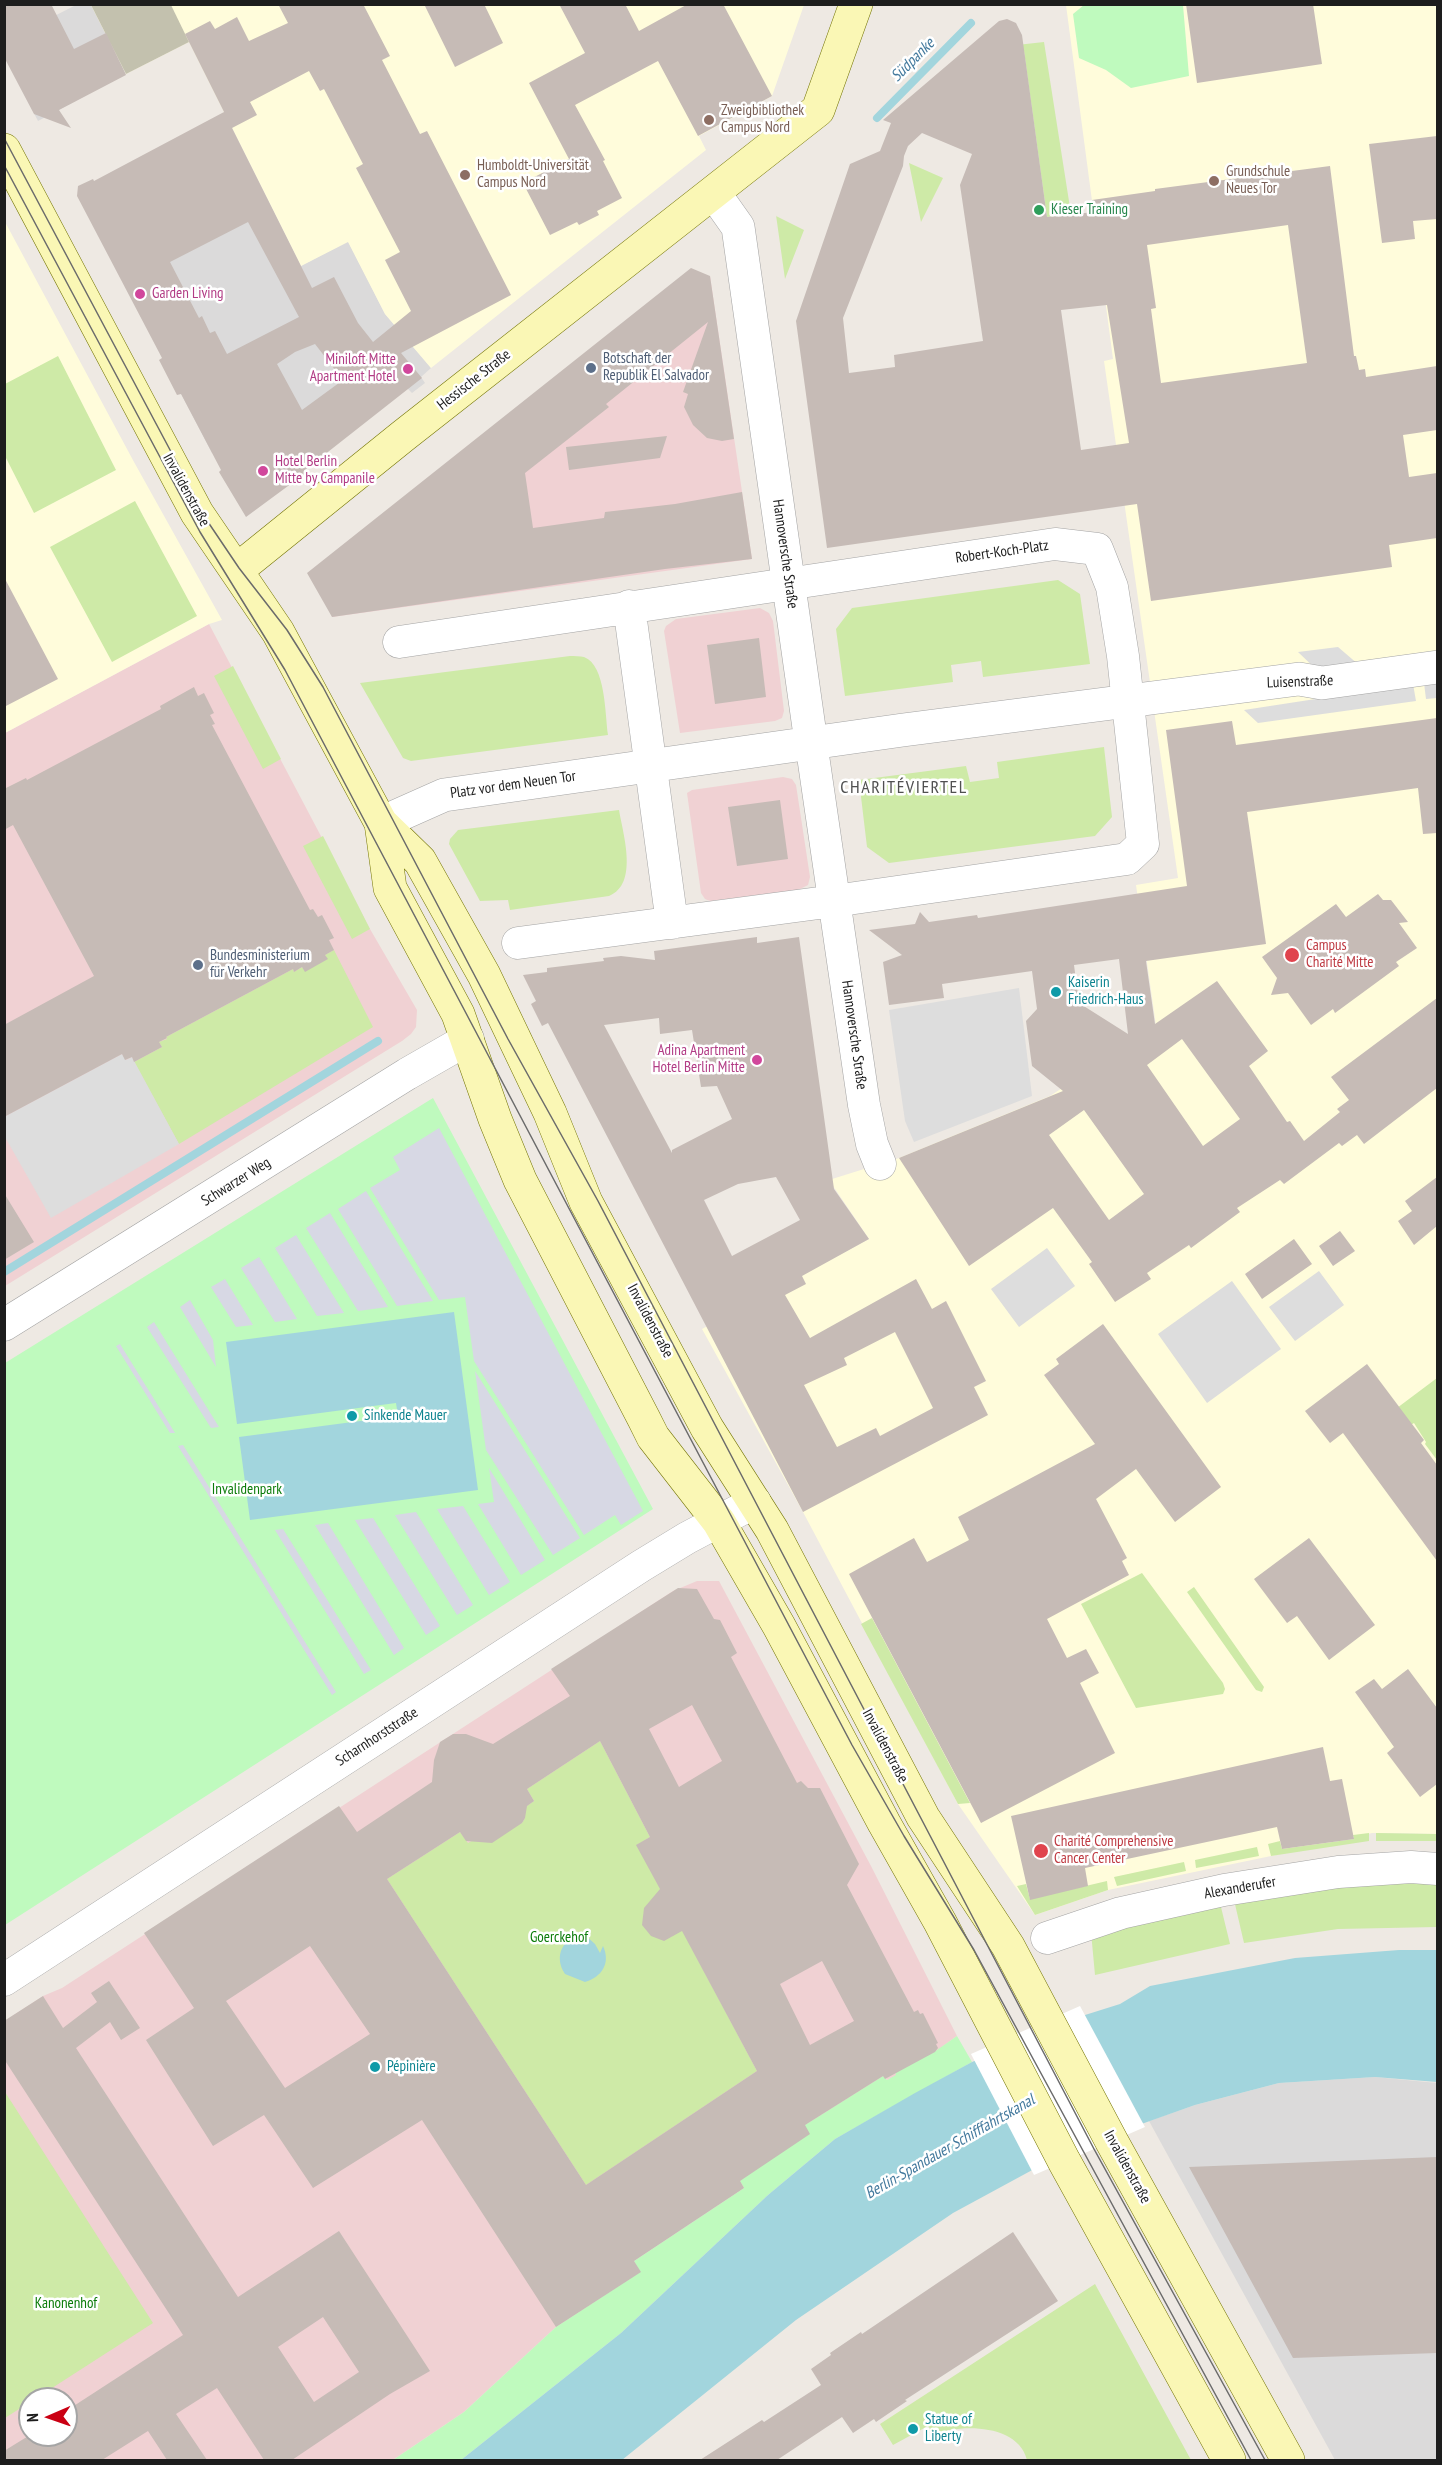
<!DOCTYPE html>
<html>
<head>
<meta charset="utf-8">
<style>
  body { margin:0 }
  #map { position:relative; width:1442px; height:2465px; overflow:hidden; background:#eee9e3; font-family:"PT Sans Narrow",sans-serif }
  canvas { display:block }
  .frame { position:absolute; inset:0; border:6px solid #1d1d1d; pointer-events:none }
  .north { position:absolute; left:18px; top:2387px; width:60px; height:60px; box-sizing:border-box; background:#fff; border:2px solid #a5a5a5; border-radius:50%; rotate:268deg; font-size:16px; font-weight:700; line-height:24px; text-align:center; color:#1d1d1d }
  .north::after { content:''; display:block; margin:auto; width:21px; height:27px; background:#ca0013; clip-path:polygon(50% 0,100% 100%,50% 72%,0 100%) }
</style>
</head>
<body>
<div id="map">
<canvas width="1442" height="2465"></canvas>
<div class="frame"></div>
<div class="north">N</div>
</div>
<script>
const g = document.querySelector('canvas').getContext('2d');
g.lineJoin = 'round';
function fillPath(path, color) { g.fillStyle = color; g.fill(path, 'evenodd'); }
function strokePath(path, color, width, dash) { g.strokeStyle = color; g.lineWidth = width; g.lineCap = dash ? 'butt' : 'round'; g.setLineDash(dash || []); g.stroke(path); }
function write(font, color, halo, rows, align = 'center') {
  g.font = font + ' "PT Sans Narrow",sans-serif'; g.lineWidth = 5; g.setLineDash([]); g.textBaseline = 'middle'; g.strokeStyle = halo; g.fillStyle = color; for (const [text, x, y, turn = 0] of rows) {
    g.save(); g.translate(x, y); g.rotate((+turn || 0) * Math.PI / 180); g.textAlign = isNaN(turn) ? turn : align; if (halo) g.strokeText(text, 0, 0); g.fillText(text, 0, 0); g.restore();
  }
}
fillPath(new Path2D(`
  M76,5H91L126,74L38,121L5,57V41Z
  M225,112L301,266L348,241L385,314L431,368L421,377L425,383L412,393L408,389L256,431L212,453L114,265Z
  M1375,2077L1437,2083V2460H1335L1149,2121L1195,2105L1279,2083Z`), '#dbdada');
fillPath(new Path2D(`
  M710,276L752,559L332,617Z
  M760,608L769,613L773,621L784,711L782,718L775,721L680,733L664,631L666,626L676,619Z
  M209,624L370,929L417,1010L416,1027L411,1034L402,1041L5,1286V733Z
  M783,777L792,779L796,785L810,877L808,885L798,890L710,901L705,899L701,893L687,793L692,790Z
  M697,1581H719L871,1866L957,2036L935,2052L895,2073L897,2075L887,2080L884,2076L744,2188L634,2261L641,2272L556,2327L464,2412L393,2460H5V2021L43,1996L62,1988L673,1591ZM30,2399H66V2435H30Z`), '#f0d1d3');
fillPath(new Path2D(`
  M91,5H804L772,96L699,136L706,150L431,368L385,314L348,242L301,266L189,42L126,74Z
  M1066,5H1437V1834L1372,1833L1271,1856L1108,1890L1035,1915L958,1804L803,1512L702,1329L869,1239L829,1180L899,1158L1050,1096L1156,1026L1136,885L1178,878L1104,361L1113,359Z
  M4,220L134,462L222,620L209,624L5,733Z`), '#fffcdb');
fillPath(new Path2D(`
  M91,5H171L189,42L126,74Z`), '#c3c1ae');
fillPath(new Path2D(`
  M1044,42L1071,214L1047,217L1024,51L1017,45Z
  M909,163L943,178L921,222Z
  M776,216L804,230L785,279L776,215Z
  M58,356L116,470L34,513L5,456V384Z
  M135,501L197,616L112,662L50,547Z
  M1058,580L1080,594L1090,664L983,677L981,661L951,665L953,682L845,696L836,629L852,608Z
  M570,656C574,656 580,656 584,657C606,665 605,715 608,735L411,761L403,758L360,683Z
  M233,666L281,759L263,769L214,676Z
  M1104,747L1112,817L1095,836L889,863L867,847L859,780L966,766L970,782L999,778L997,762Z
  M619,810C623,834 639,884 609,896L510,910L508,900L480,901L449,844L450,839L458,830Z
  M323,836L370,929L352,939L303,846Z
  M334,950L373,1027L179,1144L134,1062L162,1047L159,1042L167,1039L166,1037L293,969L294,972L302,967L305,971L327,959L325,955Z
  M1437,1378V1460L1425,1444L1426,1442L1414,1423L1409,1426L1397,1408Z
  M1142,1573L1223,1683L1225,1689L1223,1694L1136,1708L1081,1604Z
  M1194,1587L1264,1687L1262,1692L1256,1690L1187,1592Z
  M872,1618L970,1803L958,1804L861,1624Z
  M600,1741L650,1837L637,1845L757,2071L586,2185L387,1879L460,1832L468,1843L479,1837L522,1823L525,1818L524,1808L534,1801L527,1789Z
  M1369,1833V1841L1271,1856L1268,1844L1280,1841L1282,1849L1354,1839L1353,1835Z
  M1376,1833L1437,1834V1841H1376Z
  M1257,1847L1259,1856L1196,1868L1195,1860Z
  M1184,1862L1186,1871L1117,1886L1114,1877Z
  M1107,1881L1108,1890L1035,1915L1017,1886L1026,1884L1030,1899Z
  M1437,1881V1927L1338,1929L1244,1943L1234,1900L1317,1883Z
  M1220,1903L1230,1944L1095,1975L1091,1932Z
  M5,2092L153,2323L35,2399H30V2402L5,2418Z
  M1095,2284L1191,2460H1027C1018,2424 962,2424 934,2434L928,2426L893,2445L880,2424Z`), '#ceeaa7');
fillPath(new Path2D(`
  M1084,5H1183L1189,76L1131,88L1106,70L1079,58L1073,14Z
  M433,1098L653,1509L5,1925V1363Z
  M957,2036L972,2062L835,2139L768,2195L621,2333L461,2460H393L464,2412L556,2327L640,2272L634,2261L744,2188L740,2181L805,2125L883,2076L887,2080L896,2075L895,2072L934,2052Z`), '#bffabe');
fillPath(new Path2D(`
  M1338,647L1359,665L1318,671L1298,652Z
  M1437,682V698L1426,699L1424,683Z
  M1413,684L1416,701L1258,723L1244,710Z
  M1019,988L1032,1096L914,1142L905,1121L889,1010Z
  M122,1054L126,1060L132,1057L179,1144L51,1218L5,1137L4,1117Z
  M1047,1248L1075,1286L1019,1327L991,1289Z
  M1319,1271L1344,1305L1295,1341L1269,1307Z
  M1232,1281L1281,1349L1207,1403L1158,1334Z`), '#ddd');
fillPath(new Path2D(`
  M439,1128L643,1511L621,1525L615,1515L584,1535L474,1361L465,1297L439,1300L370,1188L400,1170L393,1157Z
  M366,1191L433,1301L397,1306L338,1209Z
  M330,1213L388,1307L358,1311L306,1228Z
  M296,1235L344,1313L317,1316L275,1248Z
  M259,1257L297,1319L275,1322L241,1268Z
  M225,1279L253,1325L236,1327L211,1287Z
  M190,1300L213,1340L216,1367L180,1307Z
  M154,1322L219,1427L211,1428L147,1327Z
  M120,1344L175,1433H170L116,1346Z
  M475,1371L580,1538L553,1555L486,1450Z
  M183,1445L336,1692L332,1695L178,1446Z
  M489,1468L545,1560L521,1575L478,1504L494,1502Z
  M463,1506L510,1582L489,1595L437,1509Z
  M416,1512L473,1605L457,1615L395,1515Z
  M373,1518L440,1626L426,1635L355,1520Z
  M328,1523L404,1648L394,1655L315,1525Z
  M283,1529L371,1670L364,1674L275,1530Z`), '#d7d8e4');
fillPath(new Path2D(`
  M454,1312L478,1490L250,1520L239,1437L398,1416L396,1403L237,1424L226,1342Z
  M585,1935L595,1944L600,1953L603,1946C611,1963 602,1977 585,1982L565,1974C553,1956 563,1936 585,1935Z
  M1399,1950H1437V2082L1375,2077L1279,2083L1195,2105L1071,2149L953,2213L796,2320L622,2460H461L621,2333L768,2195L835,2139L915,2093L972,2062L1085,2015L1120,2004L1150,1986L1295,1958Z`), '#a2d5dd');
fillPath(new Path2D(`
  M1080,2006L1145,2127L1034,2175L971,2054Z`), '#fff');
strokePath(new Path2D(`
  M877,118L971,23
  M4,1272L378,1041`), '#a2d5dd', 8);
fillPath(new Path2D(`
  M4,4H51L74,49L106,33L126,75L59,110L71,128L34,114L4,57Z
  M278,4H363L390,56L382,60L420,134L427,131L511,295L401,353L422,378L305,470L307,472L246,517L219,472L221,470L181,394L177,395L159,360L162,358L77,196L78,186L93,179L94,181L224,112L312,288L334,277L358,323L373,342L411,311L385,260L400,252L356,168L363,164L324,89L320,91L309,71L250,102L257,115L232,128L185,34L210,21L215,29L237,17L249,41L288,23ZM248,222L299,317L227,354L215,331L210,333L202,316L199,318L170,262ZM315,344L343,380L302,410L277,364L295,352Z
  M424,4H484L503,43L455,67Z
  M559,4H625L639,31L688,4H723L772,96L698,136L658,61L575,105L605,160L603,161L622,198L597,211L599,215L579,225L577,222L550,235L523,183L569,159L529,83L585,53Z
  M1186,4H1313L1322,64L1197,83Z
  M1007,19L1016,23L1022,35L1047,217L1094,212L1092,200L1155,191V189L1330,166L1354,356H1356L1359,370L1365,369L1366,377L1437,366V430L1403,435L1409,477L1437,473V538L1389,545L1392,567L1151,601L1137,504L827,548L796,321L850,164L880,151L891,123L883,120L999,21ZM922,133L972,154L960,185L983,341L894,355L895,367L849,373L843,318L903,166L904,156L908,146ZM1288,225L1307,363L1161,383L1151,309L1156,308L1147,245ZM1107,305L1129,443L1081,450L1061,310Z
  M1437,136V219L1413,221L1415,239L1382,243L1369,144Z
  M691,268L710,276L734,439L722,441L707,438L693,425L684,407L688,394L683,392L708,322L606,404L609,407L525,473L533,528L604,518L605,512L675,504L742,492L752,559L665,569L332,617L307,573Z
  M667,436L660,458L569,470L566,447Z
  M4,577L58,679L4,707Z
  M759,638L766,697L715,704L707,645Z
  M194,687L198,696L204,693L214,713L210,715L215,724L212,725L310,910L313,909L318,917L322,915L334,938L329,940L334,950L325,955L328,959L305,972L302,967L294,972L293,969L166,1037L167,1038L159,1042L162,1047L134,1062L132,1057L125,1060L122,1054L4,1117V1025L94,976L13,825L4,830V789L26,778L27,780L161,709L160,706Z
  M1437,718V833L1423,834L1418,788L1247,812L1266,944L1146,961L1155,1024L1217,981L1268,1051L1249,1066L1287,1122L1290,1121L1304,1141L1340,1112L1337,1109L1349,1100L1331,1077L1437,998V1088L1364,1144L1357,1135L1342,1146L1339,1143L1284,1184L1280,1180L1237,1208L1240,1212L1191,1248L1189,1245L1147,1273L1151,1279L1115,1302L1089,1264L1092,1262L1053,1208L969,1266L899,1158L1063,1091L1032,1066L1026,1021L1037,1009L1032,971L942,984L944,998L889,1005L883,962L902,955L869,930L915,924L920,912L929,922L977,915L978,918L1187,886L1166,730L1232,721L1236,745ZM1119,959L1128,1034L1079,1003L1074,965ZM1182,1039L1240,1119L1203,1146L1147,1065ZM1084,1110L1144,1194L1109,1220L1049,1135Z
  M780,800L788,859L737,866L728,807Z
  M1378,894L1383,900H1391L1408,922L1399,923L1417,948L1396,962L1399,966L1335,1013L1333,1009L1311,1025L1288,993L1271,995L1277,978L1262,957L1336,904L1346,917Z
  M757,937V943L799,937L834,1189L869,1239L802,1276L806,1284L785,1295L810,1338L916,1279L932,1309L946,1301L986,1381L974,1387L988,1415L803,1512L548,1023L542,1026L531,1004L536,1001L523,975L547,972V968L604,961L603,958L621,956L655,960L654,951ZM659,1018L660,1034L692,1030L701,1087L717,1086L732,1119L672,1150V1153L604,1025ZM776,1177L800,1220L732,1256L704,1200L738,1184ZM895,1332L933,1408L880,1436L876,1428L837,1447L804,1385L847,1365L844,1358Z
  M1437,1177V1226L1414,1245L1398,1221L1412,1211L1405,1201Z
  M4,1193L34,1242L4,1260Z
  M1340,1231L1355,1251L1333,1266L1319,1246Z
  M1294,1239L1312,1264L1262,1299L1245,1274Z
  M1103,1324L1221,1487L1175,1522L1136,1469L1096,1499L1127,1558L1122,1561L1129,1575L1047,1619L1067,1658L1086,1649L1099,1673L1080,1683L1115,1753L981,1823L849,1574L914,1538L927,1562L969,1540L958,1517L1095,1444L1044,1375L1059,1364L1056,1359Z
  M1367,1364L1424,1440L1421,1443L1437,1465V1561L1343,1433L1330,1443L1305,1411Z
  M1309,1538L1375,1625L1329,1660L1297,1616L1287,1623L1254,1579Z
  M678,1588L697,1589L714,1619L720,1620L737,1653L731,1657L797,1783L801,1781L808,1788H820L859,1864L847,1885L914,2012L918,2010L920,2014L923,2013L938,2043L936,2044L938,2048L935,2052L885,2079L883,2076L805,2125L810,2134L740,2181L744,2188L634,2261L641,2272L556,2327L422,2120L313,2188L264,2115L213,2146L146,2040L194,2008L144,1933L339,1806L357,1832L432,1782L434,1760L440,1742L453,1734H466L493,1744L570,1696L551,1669ZM692,1705L722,1761L679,1787L649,1729ZM600,1741L650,1837L636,1845L660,1889L644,1908L642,1925L651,1936L664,1941L682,1931L757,2071L586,2185L387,1879L460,1832L466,1841L492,1843L522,1823L525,1818L527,1806L534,1801L527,1789ZM310,1946L370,2034L285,2088L226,2001ZM822,1961L854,2021L810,2045L780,1984Z
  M1408,1669L1437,1708V1784L1420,1797L1387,1753L1394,1747L1355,1692L1374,1679L1382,1689Z
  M1323,1747L1330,1781L1342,1779L1354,1839L1282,1849L1277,1827L1085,1868L1088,1886L1030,1900L1011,1816Z
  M109,1981L140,2028L121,2040L110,2022L76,2048L238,2297L339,2231L430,2371L390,2394L292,2460H264L217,2388L176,2414L207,2460H167L148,2431L102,2460H4V2451L30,2435H66V2411L183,2335L4,2059V2021L43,1996L63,2028L97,2002L91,1993ZM323,2317L359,2372L314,2402L278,2347Z
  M1437,2157V2353L1293,2358L1189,2167Z
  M1013,2232L1058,2301L905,2400L907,2401L876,2422L874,2419L853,2433L842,2417L777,2460H700L762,2420L764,2422L821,2385L811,2369L831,2355L830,2353L861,2332L862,2334Z`), '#c6bbb6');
const minor = new Path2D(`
  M629,606L672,923
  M399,642L1055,544L1097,549L1112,587L1123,656L1143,844L1127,859L834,901L518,943
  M811,742L864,1105L872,1144L880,1164
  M4,1325L407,1074L468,1039
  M1047,1938L1121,1913L1224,1890L1338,1872L1411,1867L1438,1869
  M4,1980L641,1566L687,1538L755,1502`);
const tertiary = new Path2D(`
  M714,193L738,227L811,742
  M381,823L444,795L903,730L1299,679L1322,683L1438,667`);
const secondary = new Path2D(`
  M4,150L197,513L278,632L381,823L420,861L484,975L550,1113L586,1202L707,1428L772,1530L923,1817L1008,1946L1112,2142L1288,2460
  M237,570L403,436L818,110L856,4
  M381,823L390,888L458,1014L495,1119L520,1180L644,1419L653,1437L719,1522L779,1626L884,1823L940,1922L1064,2161L1229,2460`);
strokePath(minor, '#a4a4a4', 33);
strokePath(tertiary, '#a4a4a4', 34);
strokePath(secondary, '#737404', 34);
strokePath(minor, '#fff', 32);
strokePath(tertiary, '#fff', 33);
strokePath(secondary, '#faf7b5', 33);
strokePath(new Path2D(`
  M4,138L210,525L239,568L287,630L323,687L508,1039L598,1201L1094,2149L1265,2460
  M4,165L200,532L285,670L852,1745L904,1836L974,1950L1251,2460`), '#6b6b6b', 1.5);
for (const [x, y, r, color] of [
  [709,120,6,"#8d6e63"],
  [465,175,6,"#8d6e63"],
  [1214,181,6,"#8d6e63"],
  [1039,210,6,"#2e9e5b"],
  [140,294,6,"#d1479c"],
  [591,368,6,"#5c6f8a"],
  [408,369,6,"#d1479c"],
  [263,471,6,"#d1479c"],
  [1292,955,8,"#e0444e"],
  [198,965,6,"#5c6f8a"],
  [1056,992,6,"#0f9aa8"],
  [757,1060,6,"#d1479c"],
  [352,1416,6,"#0f9aa8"],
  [1041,1851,8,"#e0444e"],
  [375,2067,6,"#0f9aa8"],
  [913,2429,6,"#0f9aa8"]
]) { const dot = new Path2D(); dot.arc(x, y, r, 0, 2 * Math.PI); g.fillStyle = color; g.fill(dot); strokePath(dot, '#fff', 2); }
write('15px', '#785e54', '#fff', [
  ["Zweigbibliothek",721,111],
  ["Campus Nord",721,128],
  ["Humboldt-Universität",477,166],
  ["Campus Nord",477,183],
  ["Grundschule",1226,172],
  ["Neues Tor",1226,189]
], 'left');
write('15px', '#27864d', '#fff', [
  ["Kieser Training",1051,210]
], 'left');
write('15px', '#b23c85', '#fff', [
  ["Garden Living",152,294],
  ["Miniloft Mitte",396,360,"right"],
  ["Apartment Hotel",396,377,"right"],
  ["Hotel Berlin",275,462],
  ["Mitte by Campanile",275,479],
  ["Adina Apartment",745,1051,"right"],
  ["Hotel Berlin Mitte",745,1068,"right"]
], 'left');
write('15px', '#4e5e75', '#fff', [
  ["Botschaft der",603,359],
  ["Republik El Salvador",603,376],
  ["Bundesministerium",210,956],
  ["für Verkehr",210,973]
], 'left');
write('15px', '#1d1d1d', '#fff', [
  ["Hessische Straße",474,380,-38],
  ["Invalidenstraße",186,490,61],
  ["Robert-Koch-Platz",1002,552,-8],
  ["Hannoversche Straße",785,554,82],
  ["Luisenstraße",1300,682,-2],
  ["Platz vor dem Neuen Tor",513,785,-8],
  ["Hannoversche Straße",854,1035,82],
  ["Schwarzer Weg",236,1182,-32],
  ["Invalidenstraße",650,1321,62],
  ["Scharnhorststraße",377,1737,-33],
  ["Invalidenstraße",885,1746,62],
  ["Alexanderufer",1240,1888,-10],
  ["Invalidenstraße",1127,2167,61]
]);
write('15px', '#be3a42', '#fff', [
  ["Campus",1306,946],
  ["Charité Mitte",1306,963],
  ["Charité Comprehensive",1054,1842],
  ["Cancer Center",1054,1859]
], 'left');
write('15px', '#0d838f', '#fff', [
  ["Kaiserin",1068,983],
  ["Friedrich-Haus",1068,1000],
  ["Sinkende Mauer",364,1416],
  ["Pépinière",387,2067],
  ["Statue of",925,2420],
  ["Liberty",925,2437]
], 'left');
write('15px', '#0c7c0a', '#fff', [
  ["Invalidenpark",247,1490],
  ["Goerckehof",559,1938],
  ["Kanonenhof",66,2304]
]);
write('italic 16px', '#43799d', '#fff', [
  ["Südpanke",913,60,-45],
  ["Berlin-Spandauer Schifffahrtskanal",950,2147,-30]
]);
g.letterSpacing = '1.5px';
write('18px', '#505050', '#fff', [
  ["CHARITÉVIERTEL",904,788]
]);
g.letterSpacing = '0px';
</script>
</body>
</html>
